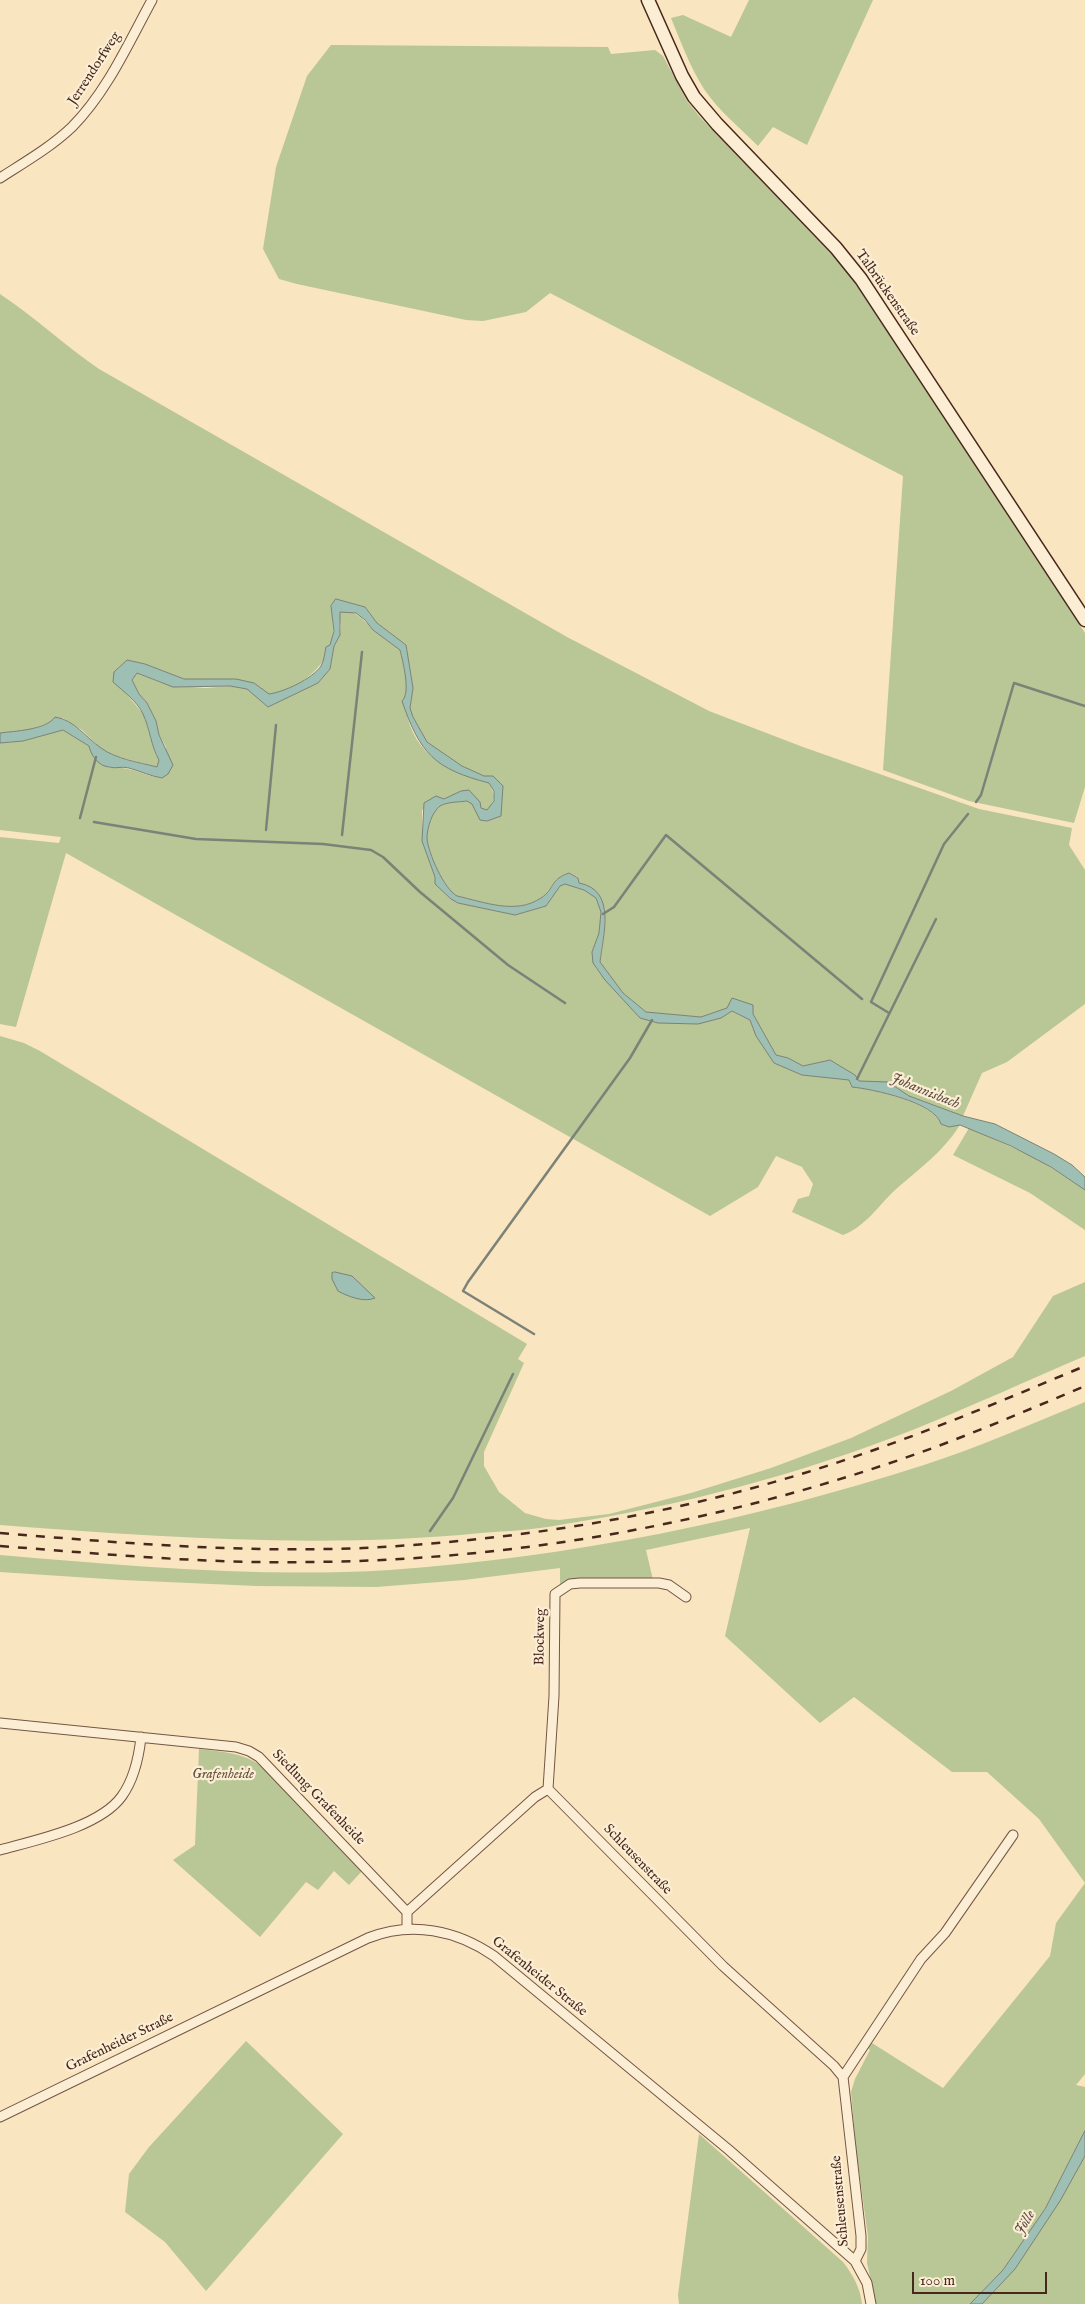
<!DOCTYPE html>
<html>
<head>
<meta charset="utf-8">
<style>
  body { margin:0 }
  #map { position:relative; width:1085px; height:2304px; overflow:hidden; background:#f9e5bf; font-family:"IM FELL English",serif }
  canvas { display:block }
  .scale { position:absolute; left:912px; top:2272px; width:135px; height:22px; box-sizing:border-box; border:2px solid #48271c; border-top:0; padding-left:6px; font-size:15px; line-height:18px; white-space:nowrap; color:#48271c; -webkit-text-stroke:4px #fbeed5; paint-order:stroke }
</style>
</head>
<body>
<div id="map">
<canvas width="1085" height="2304"></canvas>
<div class="scale">100 m</div>
</div>
<script>
const g = document.querySelector('canvas').getContext('2d');
g.lineJoin = 'round';
function fillPath(path, color) { g.fillStyle = color; g.fill(path, 'evenodd'); }
function strokePath(path, color, width, dash) { g.strokeStyle = color; g.lineWidth = width; g.lineCap = dash ? 'butt' : 'round'; g.setLineDash(dash || []); g.stroke(path); }
function write(font, color, halo, rows, align = 'center') {
  g.font = font + ' "IM FELL English",serif'; g.lineWidth = 4.5; g.setLineDash([]); g.textBaseline = 'middle'; g.strokeStyle = halo; g.fillStyle = color; for (const [text, x, y, turn = 0] of rows) {
    g.save(); g.translate(x, y); g.rotate((+turn || 0) * Math.PI / 180); g.textAlign = isNaN(turn) ? turn : align; if (halo) g.strokeText(text, 0, 0); g.fillText(text, 0, 0); g.restore();
  }
}
fillPath(new Path2D(`
  M749,0H873L807,145L773,127L758,146C740,128 719,111 704,89C690,67 681,42 671,18L683,15L731,37Z
  M331,45L608,47L611,54L655,50L663,56L687,101L700,117L838,261L858,287L1085,633V787L1074,823L969,801L883,770L903,476L550,293L526,312L483,321L466,320L297,284L279,279L263,249L276,167L307,76Z
  M0,294C35,317 65,346 99,369L567,637L709,711L803,747L979,809L1072,828L1069,845L1085,870V1004L1007,1062L982,1073L963,1116L909,1096L888,1082H859L855,1075L830,1060L803,1066L788,1058L776,1055L753,1014L727,1008L701,1017L646,1012L623,993L600,962C604,936 616,890 579,883L578,877L569,873C549,880 554,889 541,898C515,915 484,902 457,896C444,889 428,853 427,838C427,828 432,812 440,806C447,802 460,802 467,801L472,804L481,820L487,821L500,816L503,786L493,776H484L462,766L427,742L413,717L410,708L413,688L406,645L377,623L365,607L336,599L331,606C332,614 333,622 333,630C333,664 300,689 269,695L254,683L184,679L145,664L127,660L114,672L125,692L144,715L155,753L159,760L157,767L116,756L100,748L82,730L63,718L26,731L0,733Z
  M340,611C358,610 362,620 374,630C382,637 392,643 400,650C403,662 407,676 407,689C407,693 405,696 405,700C408,751 445,772 489,783C495,794 496,801 487,810L481,808L461,791L422,810V841L435,877V884L451,899L458,903L515,915L546,906L560,886L565,884L584,890L596,898L601,912L599,933L592,952L596,968L640,1018C673,1023 703,1030 732,1011L750,1020L756,1036L774,1063L802,1075L849,1080L851,1086C871,1089 935,1103 941,1124L948,1127L960,1125C943,1152 919,1169 895,1190C878,1206 866,1226 843,1235L792,1212L798,1199L809,1196L813,1184L802,1167L776,1156L758,1187L710,1216L66,853L16,1027L0,1024V837L59,843L61,837L0,830V743L23,741L63,730L89,746L110,768C129,765 143,776 162,778L166,747L159,735L156,721L147,703L139,694L132,680L137,673L159,682L177,686L206,688L230,686L248,689L268,707L318,683L330,669L334,646L340,635L341,626L339,617Z
  M0,1036L24,1043L40,1051L527,1344L518,1359L524,1363L484,1452V1466L499,1492L525,1513L546,1519L559,1520L609,1514L691,1493L771,1468L851,1438L951,1391L1013,1357L1053,1296L1085,1282V1356C1029,1380 972,1406 915,1429C801,1474 680,1506 559,1525C533,1530 507,1531 481,1533C320,1549 160,1537 0,1525Z
  M969,1128L1038,1159L1085,1190V1230L1030,1193L953,1155Z
  M1085,1402V1883L1039,1819L987,1772H952L854,1697L820,1723L725,1636L750,1528L646,1550L653,1580L646,1581L580,1578L560,1584V1568L464,1580L376,1587L257,1586L122,1580L0,1572V1555C129,1566 260,1578 390,1570C572,1557 750,1521 924,1465C979,1447 1032,1424 1085,1402Z
  M199,1749C222,1752 242,1752 261,1766L362,1871L349,1885L334,1871L318,1890L306,1882L260,1937L173,1860L195,1845Z
  M1085,1883V2074L1076,2085L1085,2087V2131L1045,2209L1003,2270L970,2304H876L867,2263L868,2237L856,2149L851,2092L855,2079L870,2050L868,2048L872,2043L943,2088L1050,1956L1056,1923Z
  M246,2041L343,2134L206,2291L165,2242L125,2212L129,2174L149,2147Z
  M699,2134L843,2262C853,2275 860,2287 862,2304H679L678,2295Z
  M1085,2156V2304H982C1025,2261 1054,2209 1085,2156Z`), '#b9c695');
const water = new Path2D(`
  M336,599L365,607L377,623L406,645L413,688L410,708L413,717L427,742L462,766L484,776H493L503,786L501,816L487,821L480,820L472,804L467,801C460,802 446,802 440,806C432,812 427,828 427,838C428,853 444,889 457,896C484,902 516,915 541,898C555,889 549,880 569,873L578,878L579,883C617,890 603,935 600,962L623,993L646,1012L701,1017L727,1008L732,998L753,1005V1014L776,1055L788,1058L803,1066L830,1060L855,1075L859,1081L888,1082L909,1096L963,1116L995,1124L1054,1154L1072,1165L1085,1177V1190L1051,1167L1011,1146L960,1125L949,1127L941,1124C935,1102 872,1089 852,1087L849,1080L802,1075L774,1063L756,1036L750,1020L732,1011L721,1018L698,1024L658,1023L640,1018L605,980L593,963L592,952L599,933L601,912L596,898L584,890L565,884L560,886L546,906L515,915L458,903L451,899L435,884V877L422,841L424,803L436,796L444,799L461,791L469,790L480,802L481,808L487,810L494,801V791L489,783C435,769 420,754 402,701C411,693 403,662 400,650L373,630L365,620L356,613L340,612V635L334,646L330,669L318,683L268,707L247,689L230,686L173,687L137,673L132,680L139,694L147,703L156,721L159,735L173,765L168,774L162,778C150,776 140,771 129,768C122,766 116,769 109,767C98,766 91,755 89,746L63,730L23,741L0,743V733C15,731 46,730 55,717C75,720 85,737 101,748C116,759 138,762 157,767L159,760C151,746 150,729 143,714C137,701 124,692 113,682L114,672L127,660L145,664L184,679H236L254,683L269,694C284,692 312,679 321,666C324,661 325,652 326,647L330,645L334,631L331,606Z
  M335,1272L352,1276L375,1298C364,1303 347,1296 338,1291L332,1279V1273Z
  M1085,2131V2156L1060,2201L1015,2269L982,2304H970L1003,2270L1045,2209Z`);
fillPath(water, '#9ebfb4');
strokePath(water, '#7c8277', 1);
strokePath(new Path2D(`
  M976,802L981,795L1014,683L1085,706
  M80,818L96,757
  M94,822L196,839L323,844L371,850L383,857L420,892L508,965L565,1003
  M266,830L276,725
  M342,835L362,652
  M603,914L614,907L666,835L862,999
  M889,1013L871,1002L944,844L968,814
  M857,1079L936,919
  M534,1334L463,1291L468,1282L630,1058L652,1020
  M430,1531L453,1498L513,1374`), '#7c8277', 2.5);
const minor = new Path2D(`
  M0,178C25,162 51,147 72,127C107,92 129,42 152,0
  M0,1723L236,1747L249,1751L259,1757L407,1912V1929
  M548,1789L723,1966L834,2066L843,2077L861,2236V2249L855,2261
  M548,1789L554,1696L555,1594L570,1584L580,1583H659L669,1585L686,1597
  M0,1850C36,1840 100,1827 122,1796C134,1779 139,1756 141,1737
  M407,1912L535,1797L548,1789
  M843,2077L921,1959L945,1933L1013,1835
  M0,2117L368,1938C412,1921 456,1930 494,1956L729,2150L855,2261L867,2283L871,2304`);
const secondary = new Path2D(`
  M648,0L682,76L694,97L717,124L836,248L861,279L1085,620`);
strokePath(minor, '#745645', 11);
strokePath(secondary, '#48271c', 15);
strokePath(minor, '#fbeed5', 9);
strokePath(secondary, '#fbeed5', 12);
strokePath(new Path2D(`
  M0,1533C121,1543 242,1553 363,1548C504,1541 645,1520 781,1480C885,1450 985,1408 1085,1366
  M0,1546C104,1554 208,1564 312,1562C519,1560 724,1522 919,1453C975,1433 1030,1409 1085,1386`), '#48271c', 2.5, [9, 9]);
write('14px', '#48271c', '#fbeed5', [
  ["Jerrendorfweg",95,69,-57],
  ["Talbrückenstraße",887,293,55],
  ["Blockweg",541,1637,-89],
  ["Siedlung Grafenheide",318,1798,46],
  ["Schleusenstraße",637,1860,46],
  ["Grafenheider Straße",539,1977,39],
  ["Grafenheider Straße",120,2043,-26],
  ["Schleusenstraße",841,2201,-95]
]);
write('italic 14px', '#644f3a', '#fbeed5', [
  ["Grafenheide",223,1775]
]);
write('italic 15px', '#5e4d42', '#fbeed5', [
  ["Johannisbach",925,1092,22],
  ["Jölle",1026,2223,-59]
]);
</script>
</body>
</html>
